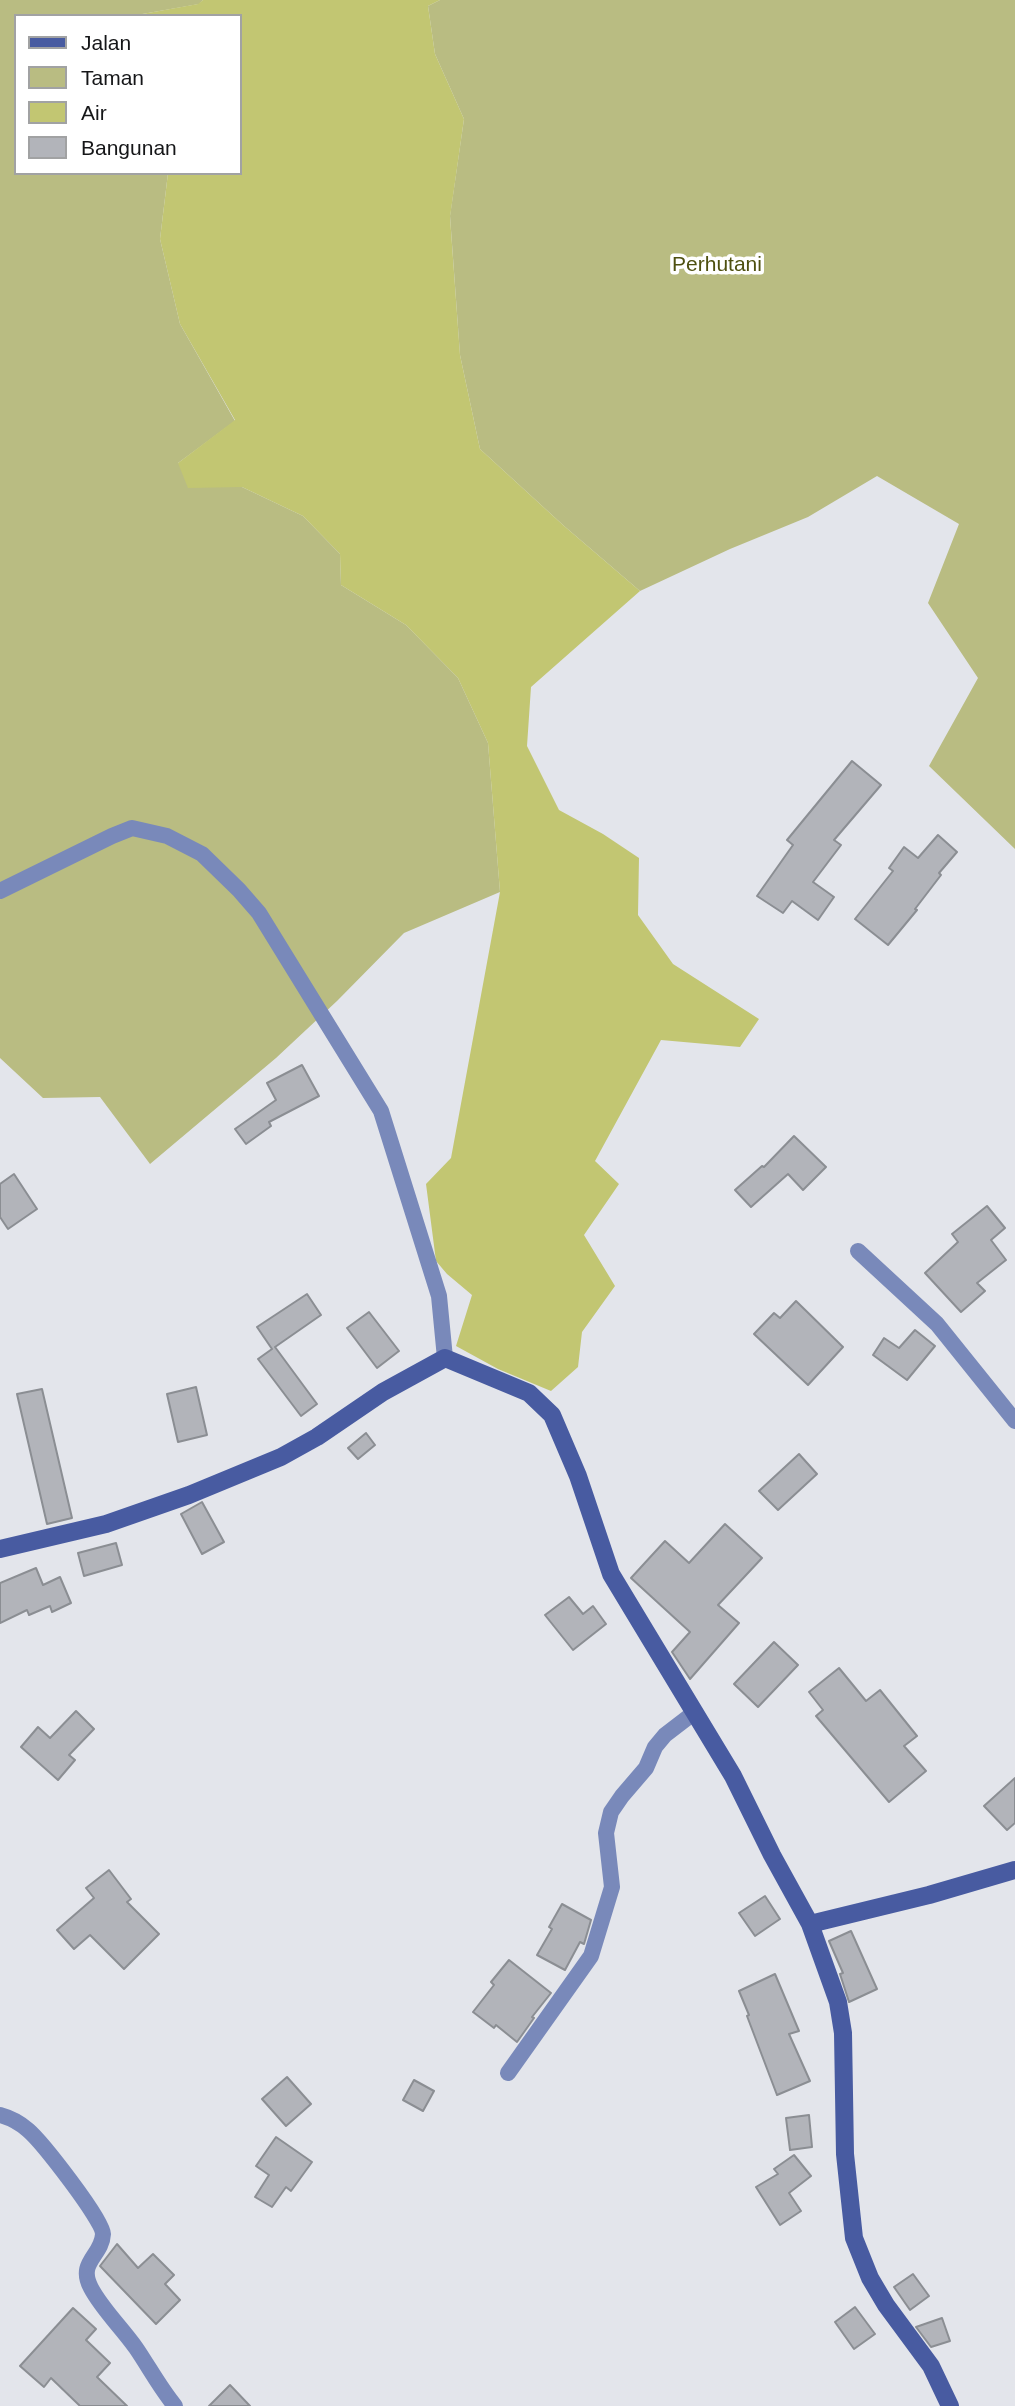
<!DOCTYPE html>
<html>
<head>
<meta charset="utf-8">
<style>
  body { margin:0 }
  #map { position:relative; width:1015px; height:2406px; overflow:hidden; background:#e3e5eb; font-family:Arial,sans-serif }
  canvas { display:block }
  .legend { position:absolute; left:14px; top:14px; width:228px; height:161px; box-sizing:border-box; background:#fff; border:2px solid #a1a2a3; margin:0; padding:9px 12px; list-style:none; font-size:21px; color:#151618 }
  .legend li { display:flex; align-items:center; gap:14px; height:35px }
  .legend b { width:35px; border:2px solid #a1a2a3 }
</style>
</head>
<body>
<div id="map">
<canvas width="1015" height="2406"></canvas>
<ul class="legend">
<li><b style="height:9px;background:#485ba1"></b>Jalan</li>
<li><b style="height:19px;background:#b9bc82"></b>Taman</li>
<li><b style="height:19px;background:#c2c672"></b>Air</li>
<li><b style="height:19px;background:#b2b4ba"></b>Bangunan</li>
</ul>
</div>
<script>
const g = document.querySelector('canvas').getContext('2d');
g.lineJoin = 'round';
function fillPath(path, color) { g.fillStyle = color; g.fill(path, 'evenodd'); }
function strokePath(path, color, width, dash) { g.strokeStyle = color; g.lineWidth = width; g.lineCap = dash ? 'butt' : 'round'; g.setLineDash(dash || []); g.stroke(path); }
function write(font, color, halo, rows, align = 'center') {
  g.font = font + ' Arial,sans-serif'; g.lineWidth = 7; g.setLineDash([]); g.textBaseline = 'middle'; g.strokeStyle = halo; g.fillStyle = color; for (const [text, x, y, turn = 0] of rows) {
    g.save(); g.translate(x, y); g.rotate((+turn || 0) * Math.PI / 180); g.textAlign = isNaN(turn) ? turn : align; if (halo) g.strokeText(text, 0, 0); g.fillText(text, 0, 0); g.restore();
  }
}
fillPath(new Path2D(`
  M0,0H203L199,4L131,16H16V173H168L160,239L180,324L235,421L178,463L242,487L303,516L340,554L341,585L406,625L458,678L488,743L500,892L404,933L337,1001L276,1058L150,1164L100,1097L43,1098L0,1058Z
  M440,0H1015V849L929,766L978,678L928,603L959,524L877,476L808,517L730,549L640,591L563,525L480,449L460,355L450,216L464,119L435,54L428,6Z`), '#b9bc82');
fillPath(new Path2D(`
  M203,0H440L428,6L435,54L464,119L450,217L460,355L480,449L563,525L640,591L531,687L527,746L559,810L603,834L639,858L638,915L673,964L759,1019L740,1047L661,1040L595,1161L619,1184L584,1235L615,1286L582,1332L578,1367L551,1391L498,1369L456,1346L472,1295L447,1274L436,1261L426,1184L451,1158L500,892L488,743L458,678L406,625L341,585L340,554L303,516L242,487L188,488L178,463L235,420L180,324L160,239L168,173H240V16H131L198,4Z`), '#c2c672');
const building = new Path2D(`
  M852,761L881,785L834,840L841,845L813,882L834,897L818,920L792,901L783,913L757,896L793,845L787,840Z
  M938,835L957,852L939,873L941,875L915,909L917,910L888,945L855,919L893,871L889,868L904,847L918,858Z
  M302,1065L319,1096L269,1122L271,1126L246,1144L235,1129L276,1100L267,1083Z
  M794,1136L826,1167L803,1190L788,1174L751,1207L735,1190L762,1166L764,1167Z
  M14,1174L37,1209L8,1229L0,1217V1184Z
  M987,1206L1005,1228L991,1240L1006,1260L977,1283L985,1291L961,1312L925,1273L958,1242L952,1234Z
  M307,1294L321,1315L275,1347L317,1404L301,1416L258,1359L272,1349L257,1327Z
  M796,1301L843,1347L808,1385L754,1334L774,1313L780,1318Z
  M369,1312L399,1351L377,1368L347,1328Z
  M915,1330L935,1346L907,1380L873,1355L884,1338L899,1348Z
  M196,1387L207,1435L178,1442L167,1394Z
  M42,1389L72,1518L47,1524L17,1394Z
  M366,1433L375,1445L358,1459L348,1448Z
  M799,1454L817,1474L778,1510L759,1491Z
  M202,1502L224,1542L202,1554L181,1514Z
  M725,1524L762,1558L718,1605L739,1623L690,1679L672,1652L690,1632L631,1578L665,1541L689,1563Z
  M116,1543L122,1565L84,1576L78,1553Z
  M36,1568L43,1585L60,1577L71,1603L52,1612L50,1606L29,1615L27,1610L0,1623V1583Z
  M569,1597L583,1614L593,1606L606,1624L573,1650L545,1615Z
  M774,1642L798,1665L758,1707L734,1684Z
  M839,1668L866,1701L880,1690L917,1736L904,1746L926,1771L889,1802L816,1716L823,1710L809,1692Z
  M76,1711L94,1729L69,1755L75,1760L58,1780L21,1747L38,1727L50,1738Z
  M1015,1778V1823L1007,1830L984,1806Z
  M109,1870L131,1899L127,1902L159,1934L124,1969L90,1935L74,1949L57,1930L94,1898L86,1888Z
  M765,1896L780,1919L755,1936L739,1913Z
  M562,1904L591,1920L584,1944L580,1942L565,1970L537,1955L552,1929L549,1927Z
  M851,1931L877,1989L849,2002L840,1974L843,1973L829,1941Z
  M509,1960L551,1993L532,2017L534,2018L517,2042L496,2025L494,2028L473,2012L494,1985L491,1982Z
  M775,1974L799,2031L789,2034L810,2081L777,2095L747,2016L749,2015L739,1991Z
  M287,2077L311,2104L286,2126L262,2099Z
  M414,2080L434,2091L423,2111L403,2100Z
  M809,2115L812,2147L790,2150L786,2118Z
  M276,2137L312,2162L291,2191L286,2187L272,2207L255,2197L269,2175L256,2166Z
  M794,2155L811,2176L789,2193L801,2211L780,2225L756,2187L778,2174L774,2169Z
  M117,2244L138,2268L153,2254L174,2275L165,2284L180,2300L156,2324L100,2266Z
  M913,2274L929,2296L910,2310L894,2287Z
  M855,2307L875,2334L854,2349L835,2322Z
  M73,2308L96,2329L86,2340L110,2363L97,2377L127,2406H80L51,2378L44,2387L20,2366Z
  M942,2318L950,2341L931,2347L916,2327Z
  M230,2385L250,2406H209Z`);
fillPath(building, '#b2b4ba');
strokePath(building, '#8b8e93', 2);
strokePath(new Path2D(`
  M0,891L112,836L132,828L167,836L202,854L239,890L259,913L381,1111L439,1296L445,1358
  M858,1251L937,1324L1015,1421
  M508,2073L591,1956L612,1887L606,1833L611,1812L622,1796L646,1768L655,1747L665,1735L695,1712
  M0,2115C11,2118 20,2123 28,2130C42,2142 103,2220 103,2234C102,2256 77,2262 91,2288C102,2309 122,2328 136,2348C149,2367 160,2388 175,2406`), '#7989ba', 16);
strokePath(new Path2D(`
  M0,1549L106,1524L189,1495L281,1457L317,1437L383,1392L445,1358L529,1393L552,1415L578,1476L611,1574L733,1776L772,1855L810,1924L838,2002L843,2033L845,2154L854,2238L870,2278L886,2305L931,2366L950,2406
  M810,1924L929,1895L1015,1870`), '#485ba1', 18);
write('21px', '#4e5010', '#fff', [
  ["Perhutani",717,265]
]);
</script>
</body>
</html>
